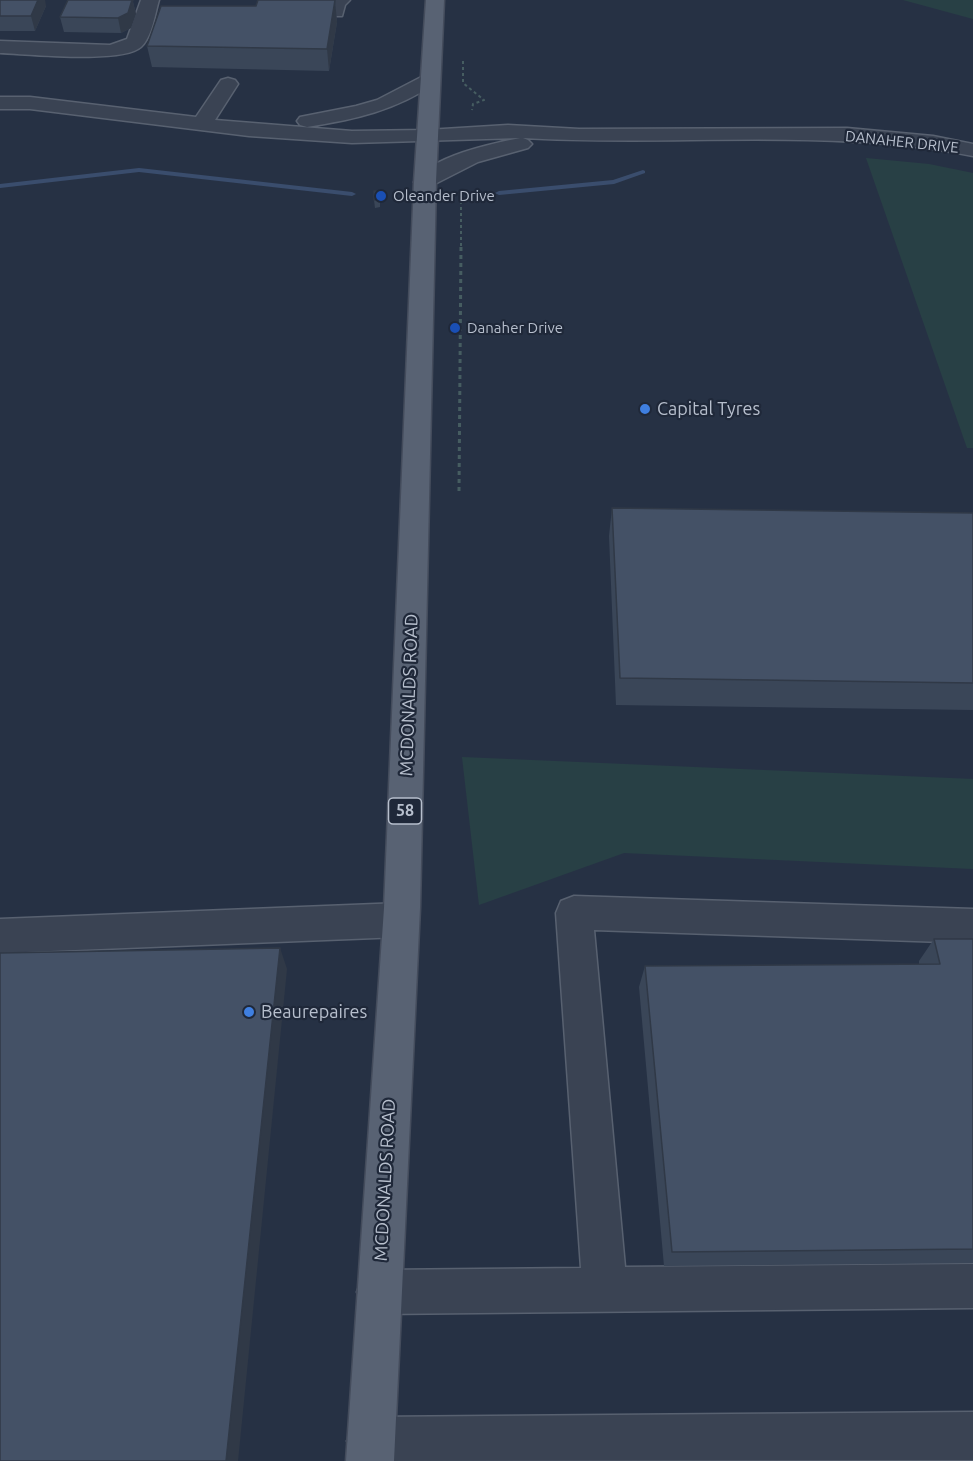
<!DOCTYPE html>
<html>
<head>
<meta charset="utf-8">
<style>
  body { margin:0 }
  canvas { display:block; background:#263144 }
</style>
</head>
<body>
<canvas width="973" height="1461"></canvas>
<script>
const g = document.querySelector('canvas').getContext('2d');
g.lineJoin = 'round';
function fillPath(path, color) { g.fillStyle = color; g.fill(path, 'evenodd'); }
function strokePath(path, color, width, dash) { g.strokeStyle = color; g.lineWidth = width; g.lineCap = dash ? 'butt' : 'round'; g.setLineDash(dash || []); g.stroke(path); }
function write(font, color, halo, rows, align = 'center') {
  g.font = font + ' Ubuntu,sans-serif'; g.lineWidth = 4.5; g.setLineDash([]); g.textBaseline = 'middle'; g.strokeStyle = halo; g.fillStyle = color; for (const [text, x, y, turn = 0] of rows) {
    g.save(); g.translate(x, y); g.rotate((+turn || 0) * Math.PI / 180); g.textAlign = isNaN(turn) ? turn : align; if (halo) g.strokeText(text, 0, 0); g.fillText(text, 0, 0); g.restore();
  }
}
fillPath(new Path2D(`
  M903,0H973V19Z
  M866,158L929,164L973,173V448H967Z
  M462,757L973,779V869L624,853L479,905Z`), '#284045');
fillPath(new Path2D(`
  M139,168L352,192L356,194L352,196L139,172L0,188V184Z
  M643,170L645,171V173L614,184L499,195L495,193L499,191L613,180Z`), '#3a4d6d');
const minor = new Path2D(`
  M141,0H159C155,13 152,37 141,47C122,64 28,54 0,53V41L110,45L127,39Z
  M329,0H350L345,5L342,16H328L326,12Z
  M429,73L436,75L439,79L436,83C394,111 356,119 307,127L300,125L297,121L300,117L356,106L377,100Z
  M228,78L235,80L238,84L215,120L352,131L427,130L508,125L579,129L847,128L933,136L973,144V156C825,127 672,147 523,138L528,140L532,144L528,148L478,162L425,189L417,187L414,182C432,156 490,144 520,138L352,143L249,136L30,109H0V97H30L196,117L221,80Z
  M574,896L973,909V943L594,930L625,1267L973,1264V1308L379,1314L363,1308L357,1292L363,1276L379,1270L581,1268L556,913L561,901Z
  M401,903L414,908L419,920L414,932L401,937L0,953V919Z
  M973,1412V1460L362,1461L354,1458L347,1441L354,1424L371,1417Z`);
const major = new Path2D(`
  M426,0H444L436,182L420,908L394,1461H346L384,908L414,182Z`);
strokePath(minor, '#586170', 3);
strokePath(major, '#444c5c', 3);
strokePath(new Path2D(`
  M463,61V83L484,100L473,104L472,110
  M461,246V190`), '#465d61', 2, [3, 3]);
strokePath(new Path2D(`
  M459,491L461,245`), '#465d61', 3, [4, 4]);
fillPath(minor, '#3a4353');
fillPath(major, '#586273');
fillPath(new Path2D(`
  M0,0L46,6L35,31H0Z
  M335,0L337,22L329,71L152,67L147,46L256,6Z
  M133,2L136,14L131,28L121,33L64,32L60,17Z
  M380,191V207L375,208L374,200Z
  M612,508L973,513V710L616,705L609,536Z
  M934,939H973V1263L664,1266L639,987L645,966L919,964V961Z`), '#3a4658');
fillPath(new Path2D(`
  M38,0H45L46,6L35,31L31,16Z
  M131,0H134L133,2L136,14L131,28L121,33L118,18Z
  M335,0L337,22L329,71L327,49Z
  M280,948L287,969L238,1461H226Z`), '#303947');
const building = new Path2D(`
  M0,0H38L31,16H0Z
  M68,0H132L128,13L118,18L60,17Z
  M258,0H335L327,49L147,46L161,6H256Z
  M374,191H380V199L374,200Z
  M612,508L973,513V683L620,678Z
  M934,939H973V1249L672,1252L645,966L940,964Z
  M280,948L226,1461H0V953Z`);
fillPath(building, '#445166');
strokePath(building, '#303947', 1.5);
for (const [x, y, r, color] of [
  [381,196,6,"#1a4fb4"],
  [455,328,6,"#1a4fb4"],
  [645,409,6,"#3f7fe0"],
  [249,1012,6,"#3f7fe0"]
]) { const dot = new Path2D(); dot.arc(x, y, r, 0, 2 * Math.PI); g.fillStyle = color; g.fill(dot); strokePath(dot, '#1f2839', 2); }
write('15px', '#b7bfcd', '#1f2839', [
  ["DANAHER DRIVE",902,142,6]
]);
write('15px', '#b7bfcd', '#1f2839', [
  ["Oleander Drive",393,196],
  ["Danaher Drive",467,328]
], 'left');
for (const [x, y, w] of [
  [405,811,33]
]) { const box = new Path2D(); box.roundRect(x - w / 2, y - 13, w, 26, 4.5); g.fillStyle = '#1f2839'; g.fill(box); strokePath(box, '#b7bfcd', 1.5); }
write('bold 16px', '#b7bfcd', null, [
  ["58",405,811]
]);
write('18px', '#b7bfcd', '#1f2839', [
  ["Capital Tyres",657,409],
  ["Beaurepaires",261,1012]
], 'left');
write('18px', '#b7bfcd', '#1f2839', [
  ["MCDONALDS ROAD",409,695,-88],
  ["MCDONALDS ROAD",385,1180,-87]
]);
</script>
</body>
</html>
